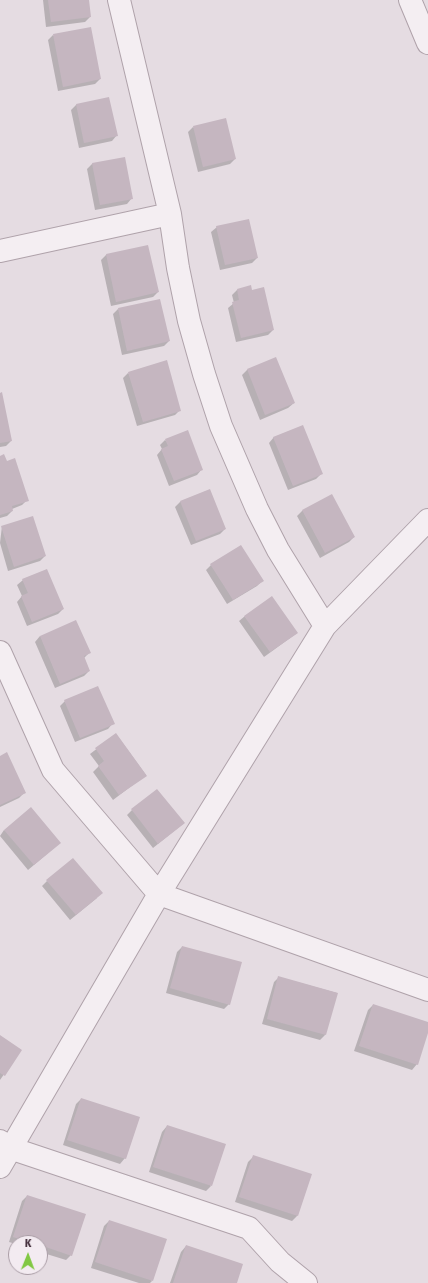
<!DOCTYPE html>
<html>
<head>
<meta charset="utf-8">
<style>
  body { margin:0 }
  #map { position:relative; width:428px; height:1283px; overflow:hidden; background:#e5dce2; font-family:"Fira Sans Condensed",sans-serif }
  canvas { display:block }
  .north { position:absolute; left:8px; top:1235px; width:40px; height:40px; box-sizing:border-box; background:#f3ebf1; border:1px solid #a99ca5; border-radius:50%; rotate:1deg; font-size:11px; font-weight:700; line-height:16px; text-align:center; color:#3b2634 }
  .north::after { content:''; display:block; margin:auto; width:14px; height:18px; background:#81c843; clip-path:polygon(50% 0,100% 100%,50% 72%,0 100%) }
</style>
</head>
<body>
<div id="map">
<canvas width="428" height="1283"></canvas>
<div class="north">K</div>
</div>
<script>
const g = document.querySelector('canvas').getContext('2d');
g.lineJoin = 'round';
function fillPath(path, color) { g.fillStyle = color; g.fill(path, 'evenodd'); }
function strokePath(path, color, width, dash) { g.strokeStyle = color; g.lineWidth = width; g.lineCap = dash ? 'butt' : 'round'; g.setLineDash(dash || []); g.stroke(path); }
fillPath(new Path2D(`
  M43,0H88L90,17L85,22L46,27Z
  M53,35L100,79L95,84L58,91L48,40Z
  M108,98L117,135L112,141L79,148L71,110L76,105Z
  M193,127L235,159L230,164L198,172L188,132Z
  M124,158L132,198L127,204L95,210L87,169L92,164Z
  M217,227L257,258L252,263L220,270L211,232Z
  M147,246L158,292L153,297L111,306L101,260L106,255Z
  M237,290L251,292L273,330L268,335L236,342L228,308L234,303L232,295Z
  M118,309L169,341L164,346L122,355L113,314Z
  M276,359L294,403L288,408L260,420L242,375L247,370Z
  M128,373L180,410L175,415L137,426L123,378Z
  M0,394L11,441L6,446L0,447Z
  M274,437L321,474L316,479L288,490L269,443Z
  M165,440L202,469L197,475L169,486L157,455L162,449L160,445Z
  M0,457L27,500L22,505L12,509V511L7,516L0,518Z
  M209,490L225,529L220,534L191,545L175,507L180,502Z
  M331,496L354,537L349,542L320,558L297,516L302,511Z
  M2,526L45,556L40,561L8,571L0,543Z
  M211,565L262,581L257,586L227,604L206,570Z
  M23,580L63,609L58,614L27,626L17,602L22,596L17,585Z
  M245,616L297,633L264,657L239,621Z
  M40,636L89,653L84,658L89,671L84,676L55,688L35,642Z
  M65,701L113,723L108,729L75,742L60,706Z
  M116,734L146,775L113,800L93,772L99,766L90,754Z
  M0,757L24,793L19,798L0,807Z
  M132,810L184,823L153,848L127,815Z
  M4,830L54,848L28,870L0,836Z
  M47,881L97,898L70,920L42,886Z
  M182,947L229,1004L224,1009L166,993L177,952Z
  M279,977L337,993L325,1035L320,1040L262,1024L274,982Z
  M373,1005L428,1023V1030L417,1064L412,1070L354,1051L368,1010Z
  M0,1036L21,1050L0,1080Z
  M81,1099L125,1158L120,1164L63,1145L76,1104Z
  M167,1126L211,1186L206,1191L149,1172L162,1132Z
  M253,1157L311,1175L297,1216L292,1221L235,1202L248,1162Z
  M27,1196L71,1255L66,1260L40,1252V1243L16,1244L9,1242L22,1201Z
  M109,1221L152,1281L150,1283H139L91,1268L104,1226Z
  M186,1246L236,1283H170L181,1252Z`), '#0003');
fillPath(new Path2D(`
  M48,0H89L91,17L51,22Z
  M91,27L101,79L63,87L53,34Z
  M109,97L118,136L84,143L76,104Z
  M226,118L236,159L203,167L193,126Z
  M125,157L133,199L100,205L92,163Z
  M249,219L258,258L225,265L216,226Z
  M148,245L159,292L116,302L106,254Z
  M251,285L252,290L264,287L274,330L241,338L232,302L239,300L237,289Z
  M160,299L170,341L127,351L118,308Z
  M276,357L295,403L265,415L247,369Z
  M167,360L181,411L143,422L128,372Z
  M2,392L12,441L0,443V393Z
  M303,425L323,474L293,486L273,437Z
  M188,430L203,470L174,481L161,449L168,446L165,439Z
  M4,454L7,461L15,458L29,501L12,506L13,511L0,515V456Z
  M210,489L226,529L196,541L180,501Z
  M332,494L355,537L325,553L302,510Z
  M33,516L46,556L14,567L1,526Z
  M241,545L264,581L233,600L210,564Z
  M47,569L64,609L32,622L21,596L28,593L22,579Z
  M272,596L298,633L270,652L244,616Z
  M76,620L91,653L84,656L90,671L60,684L40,636Z
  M98,686L115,724L80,738L64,700Z
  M116,733L147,776L119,795L98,766L104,761L95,748Z
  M7,752L26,793L0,805V756Z
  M157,789L185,823L158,844L131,809Z
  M31,807L61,843L34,865L4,830Z
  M73,858L103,893L76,915L46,880Z
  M182,946L242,962L230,1005L170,988Z
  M278,976L338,993L326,1035L267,1019Z
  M373,1004L428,1022V1033L418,1065L359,1046Z
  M0,1035L22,1050L5,1076L0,1073Z
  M81,1098L140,1117L126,1159L67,1140Z
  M167,1125L226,1144L212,1186L153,1167Z
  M253,1155L312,1174L298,1216L239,1197Z
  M27,1195L86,1214L72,1256L40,1245V1243H33L13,1237Z
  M109,1220L167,1239L153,1281L95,1262Z
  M186,1245L243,1264L237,1283H173Z`), '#c5b6c0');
const minor = new Path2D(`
  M119,0L170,214L178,268L189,321L204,374L221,426L257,509L278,550L325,626
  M410,0L428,43
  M0,251L170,214
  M0,652L53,770L159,894L428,990
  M0,1141L10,1148L249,1228L280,1262L306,1283
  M0,1167L159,894L325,626L428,520`);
strokePath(minor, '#afa2aa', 24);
strokePath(minor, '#f4eef2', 22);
</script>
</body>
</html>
